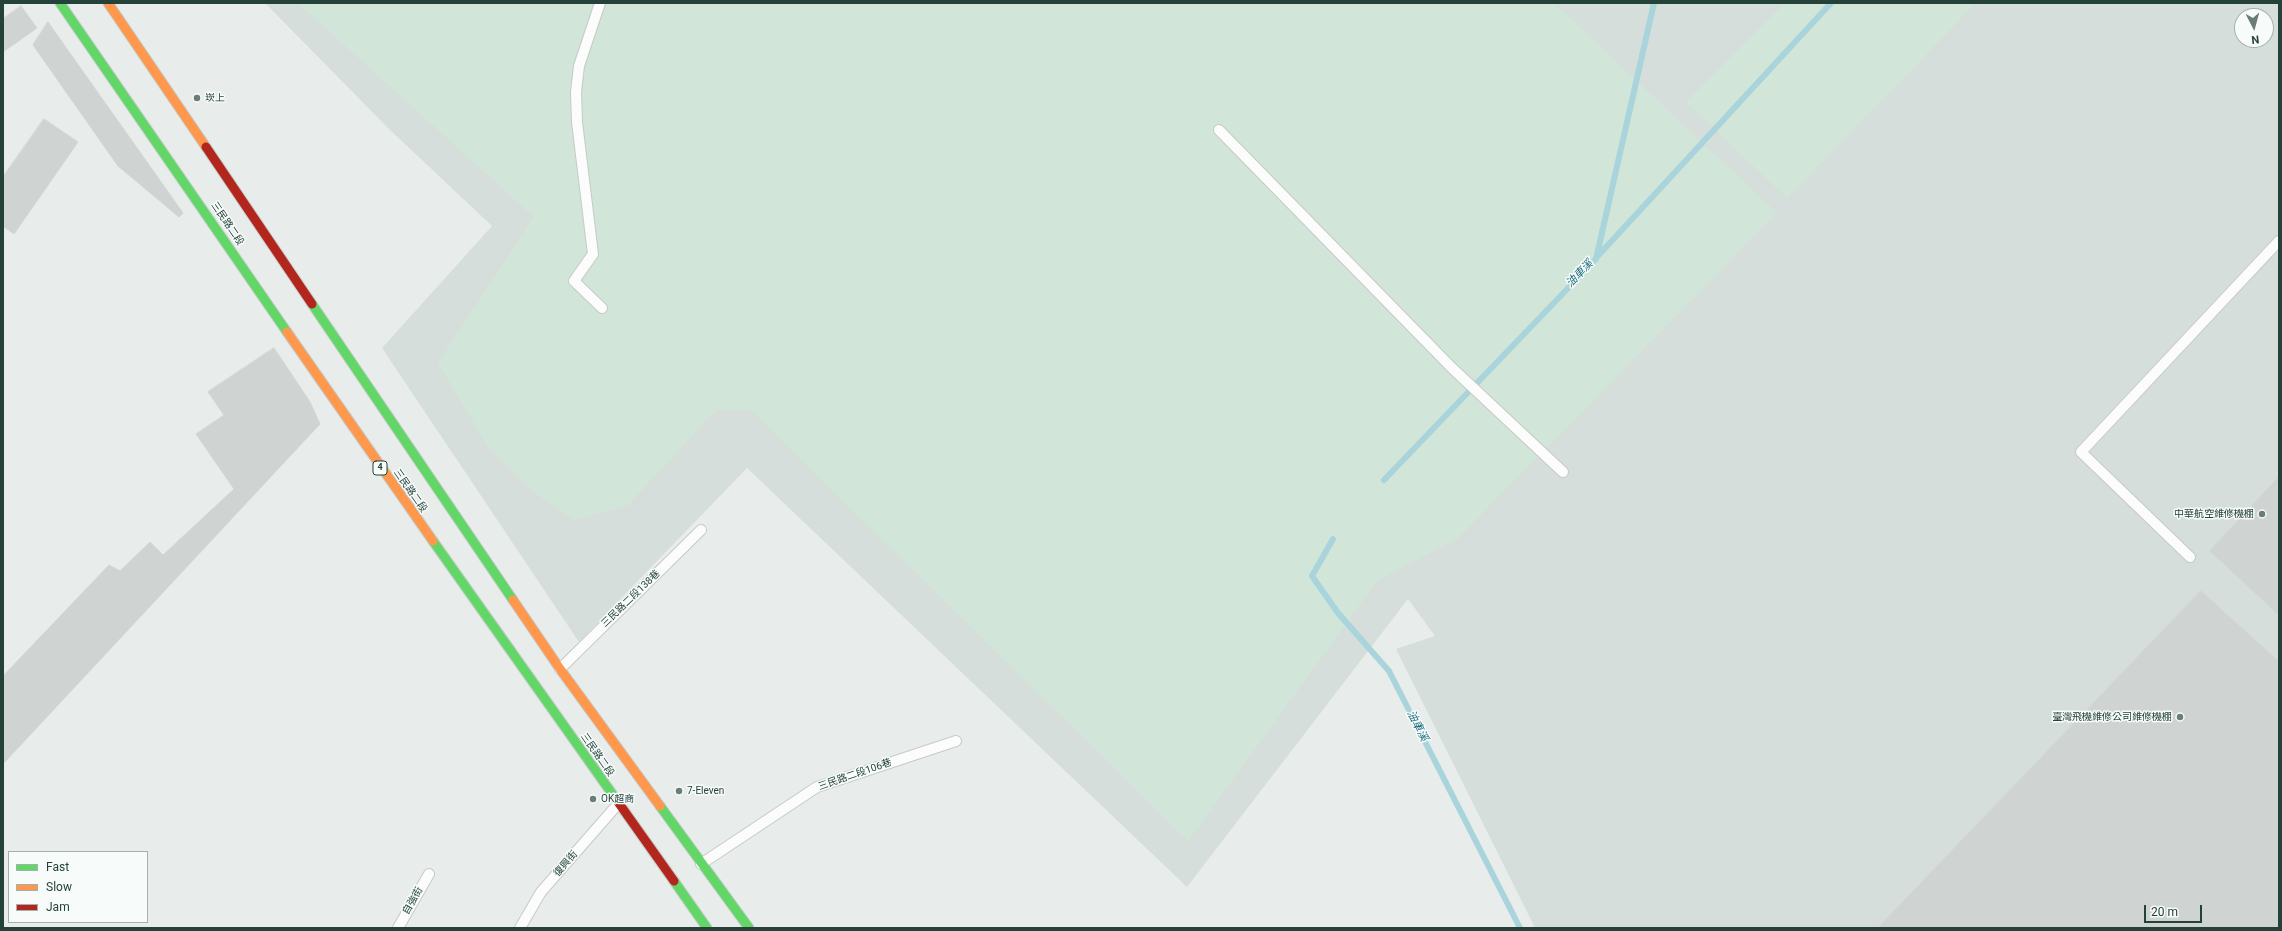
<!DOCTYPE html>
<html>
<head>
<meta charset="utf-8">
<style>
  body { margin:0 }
  #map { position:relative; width:2282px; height:931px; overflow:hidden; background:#e8edeb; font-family:Roboto,sans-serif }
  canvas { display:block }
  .frame { position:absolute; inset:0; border:4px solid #24423a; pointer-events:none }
  .legend { position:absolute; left:8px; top:851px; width:140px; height:72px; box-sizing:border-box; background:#f7fbf9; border:1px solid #a3b1ad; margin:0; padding:5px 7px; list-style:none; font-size:12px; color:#24423a }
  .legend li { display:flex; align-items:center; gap:8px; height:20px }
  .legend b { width:20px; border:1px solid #a3b1ad }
  .north { position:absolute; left:2234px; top:8px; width:40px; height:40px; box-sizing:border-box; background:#f7fbf9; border:1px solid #a3b1ad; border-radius:50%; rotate:174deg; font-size:11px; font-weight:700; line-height:16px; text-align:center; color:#24423a }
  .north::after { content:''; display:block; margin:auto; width:14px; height:18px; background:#697e78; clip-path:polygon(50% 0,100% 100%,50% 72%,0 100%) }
  .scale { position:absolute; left:2144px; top:905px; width:58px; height:18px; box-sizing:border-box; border:2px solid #24423a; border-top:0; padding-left:5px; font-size:12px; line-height:14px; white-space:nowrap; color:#24423a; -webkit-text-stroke:3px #f7fbf9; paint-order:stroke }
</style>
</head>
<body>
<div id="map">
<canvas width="2282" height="931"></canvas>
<div class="frame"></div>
<ul class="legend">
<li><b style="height:5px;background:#63d668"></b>Fast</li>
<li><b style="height:5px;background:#ff974d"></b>Slow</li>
<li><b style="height:5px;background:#b3261e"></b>Jam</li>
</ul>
<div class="north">N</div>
<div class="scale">20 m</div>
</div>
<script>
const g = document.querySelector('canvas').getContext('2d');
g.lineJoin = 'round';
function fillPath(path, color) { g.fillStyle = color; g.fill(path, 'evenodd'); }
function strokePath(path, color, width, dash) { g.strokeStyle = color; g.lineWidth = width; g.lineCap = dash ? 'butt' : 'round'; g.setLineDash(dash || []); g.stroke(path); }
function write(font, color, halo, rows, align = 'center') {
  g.font = font + ' Roboto,"Noto Sans TC",sans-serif'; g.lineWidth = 3; g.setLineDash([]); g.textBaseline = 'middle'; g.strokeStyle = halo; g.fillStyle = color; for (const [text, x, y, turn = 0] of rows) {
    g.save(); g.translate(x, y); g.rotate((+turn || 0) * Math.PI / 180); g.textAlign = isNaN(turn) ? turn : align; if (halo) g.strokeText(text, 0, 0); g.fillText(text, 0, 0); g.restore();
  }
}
fillPath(new Path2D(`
  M265,3H2279V928H1535L1396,649L1435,636L1408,599L1187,887L747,468L579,642L382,348L492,226L389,129ZM2242,16H2266V40H2242Z`), '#d6dedb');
fillPath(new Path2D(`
  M298,3H1554L1777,213L1458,538L1377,581L1188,841L751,410H716L628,505L575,520L531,490L488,447L438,363L534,217Z
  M1785,3H1976L1787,198L1686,102Z`), '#d1e6d8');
strokePath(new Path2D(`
  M1596,258L1831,3
  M1384,480L1596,259L1654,3
  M1333,539L1312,576L1338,613L1389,671L1520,928`), '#a9d4db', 6);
const building = new Path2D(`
  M21,6L37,28L3,52V19Z
  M48,22L183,213L179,217L118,166L33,45Z
  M44,119L78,142L14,234L3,226V177Z
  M274,348L310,402L320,424L3,764V676L109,565L120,571L150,542L163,555L234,489L196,434L224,415L208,392Z
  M2279,477V615L2210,551Z
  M2201,591L2279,662V928H1878Z`);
fillPath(building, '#cfd4d2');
strokePath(building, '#d1d6d4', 1);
const lane = new Path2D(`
  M600,3L579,66L576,92L577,122L593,254L574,281L602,308
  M1219,130L1452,368L1563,472
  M2190,557L2081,452L2279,241
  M560,669L701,530
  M701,864L817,787L956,741
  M398,928L429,874
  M520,928L541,892L618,804`);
const fast = new Path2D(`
  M60,3L287,332
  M312,304L513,600
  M433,541L618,802
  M660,806L749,928
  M674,881L707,928`);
const slow = new Path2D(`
  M108,3L206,147
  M287,332L433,541
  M513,600L560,669L660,806`);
const jam = new Path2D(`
  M206,147L312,304
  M618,802L674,881`);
strokePath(lane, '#c5cac8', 12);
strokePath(fast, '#c3ccc9', 11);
strokePath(slow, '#c3ccc9', 11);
strokePath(jam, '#c3ccc9', 11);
strokePath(lane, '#fcfcfc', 10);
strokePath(fast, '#63d668', 9);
strokePath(slow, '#ff974d', 9);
strokePath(jam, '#b3261e', 9);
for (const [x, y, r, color] of [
  [197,98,4,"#697e78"],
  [2262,514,4,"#697e78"],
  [2180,717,4,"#697e78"],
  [679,791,4,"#697e78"],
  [593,799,4,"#697e78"]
]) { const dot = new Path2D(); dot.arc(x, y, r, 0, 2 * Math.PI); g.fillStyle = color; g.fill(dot); strokePath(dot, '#f7fbf9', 1.5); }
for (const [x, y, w] of [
  [380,468,14]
]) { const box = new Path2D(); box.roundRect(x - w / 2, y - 7, w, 14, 3); g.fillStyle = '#f7fbf9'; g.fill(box); strokePath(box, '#24423a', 1); }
write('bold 9px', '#24423a', null, [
  ["4",380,468]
]);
write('10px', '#24423a', '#f7fbf9', [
  ["崁上",205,98],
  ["中華航空維修機棚",2254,514,"right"],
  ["臺灣飛機維修公司維修機棚",2172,717,"right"],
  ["7-Eleven",687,791],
  ["OK超商",601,799]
], 'left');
write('10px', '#24423a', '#f7fbf9', [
  ["三民路二段",227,224,56],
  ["三民路二段",410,491,55],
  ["三民路二段138巷",631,599,-44],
  ["三民路二段",597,755,55],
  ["三民路二段106巷",855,775,-19],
  ["復興街",566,864,-49],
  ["自強街",413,901,-60]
]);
write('italic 11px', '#1c6f80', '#f7fbf9', [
  ["油車溪",1580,274,-46],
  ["油車溪",1417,726,63]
]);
</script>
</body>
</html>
